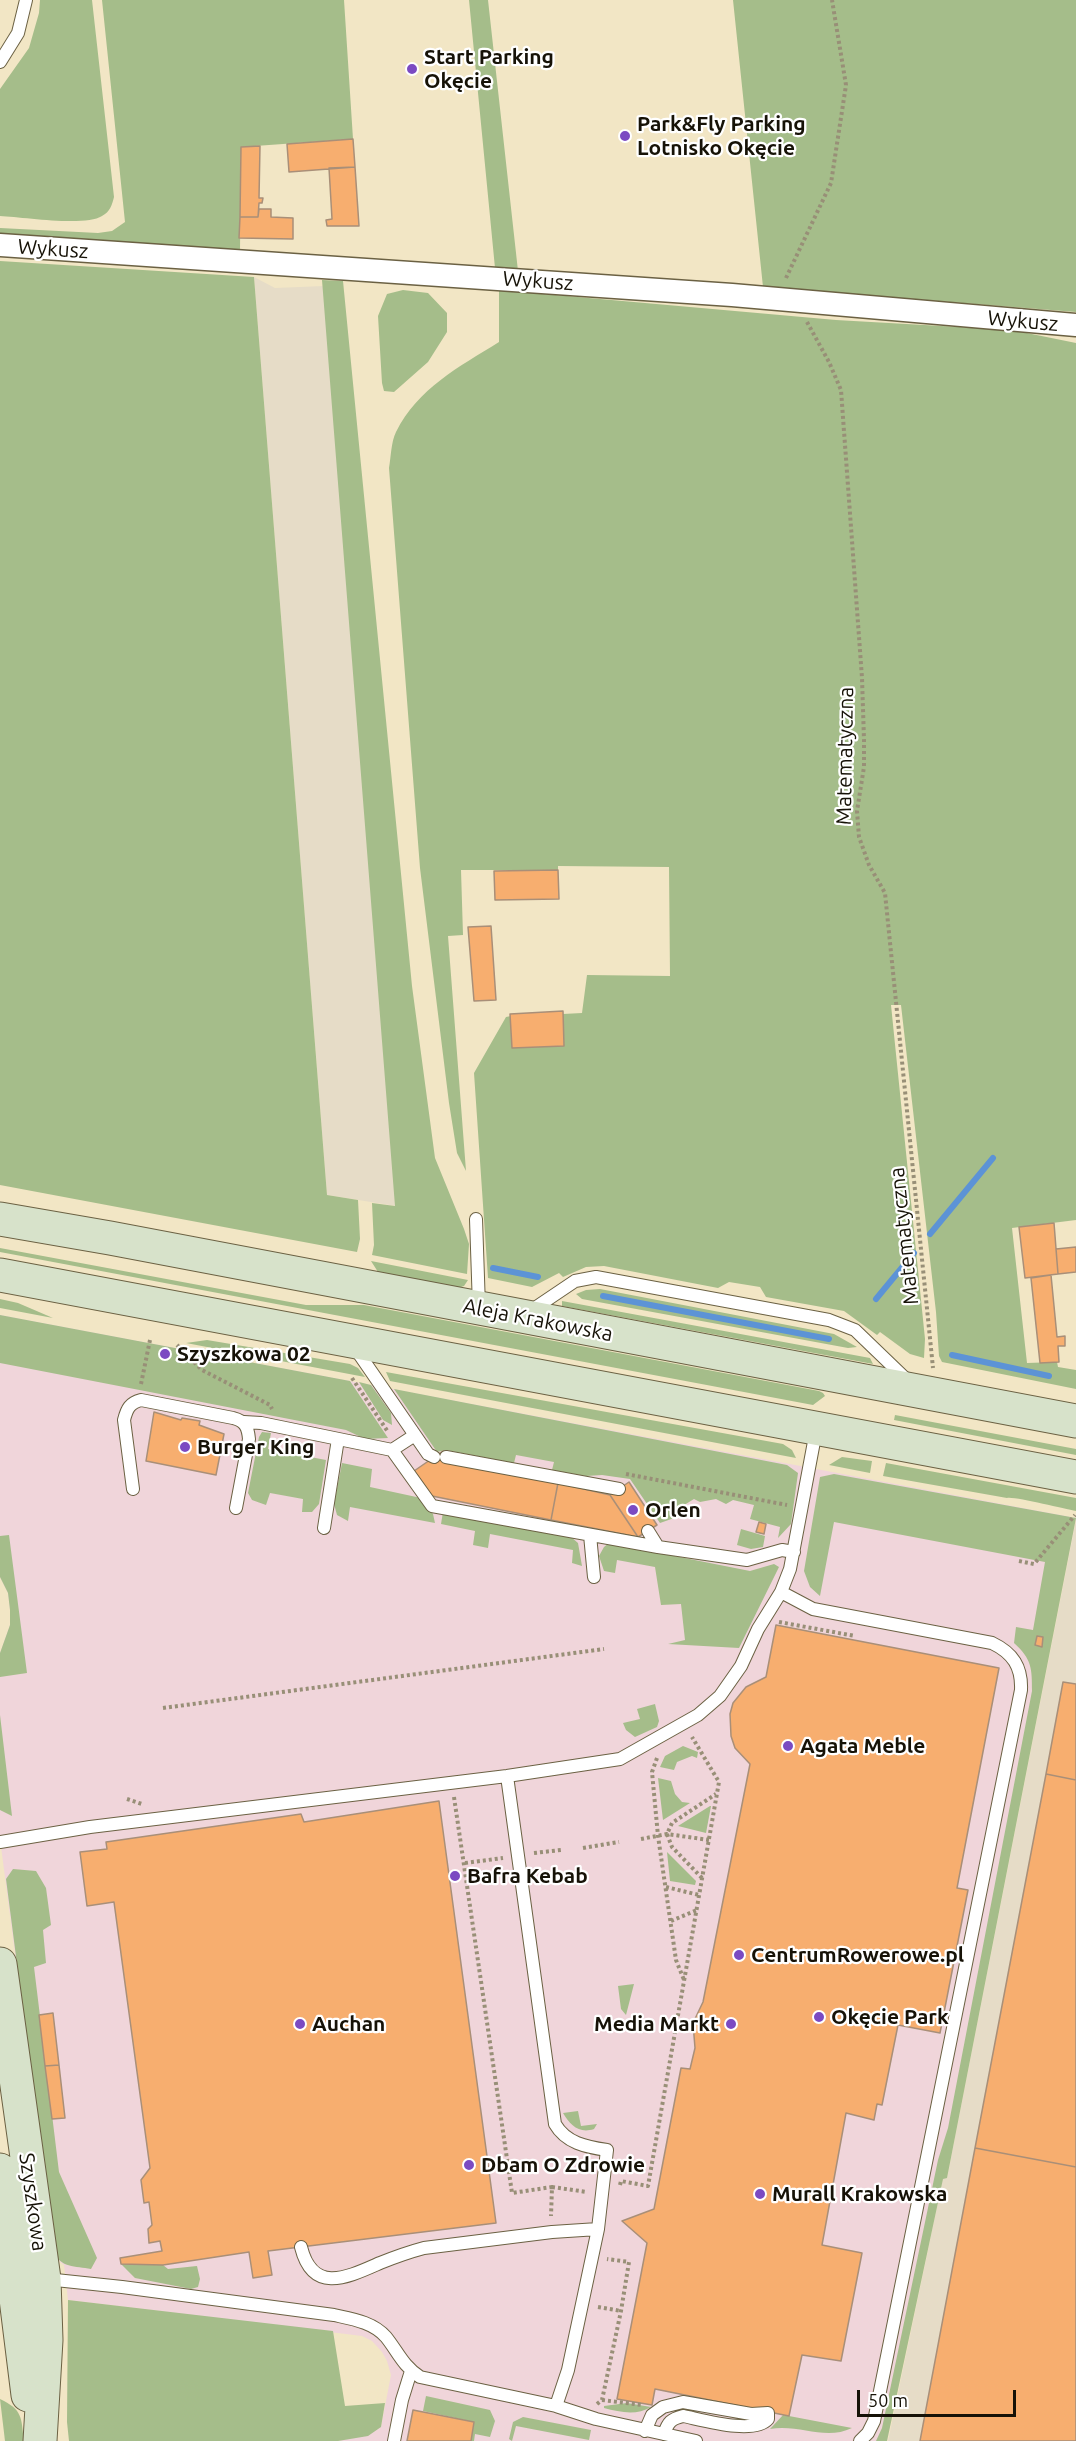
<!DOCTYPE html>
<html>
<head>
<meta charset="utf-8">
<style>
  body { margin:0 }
  #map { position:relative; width:1076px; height:2441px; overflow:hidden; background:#f2e6c5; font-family:Ubuntu,sans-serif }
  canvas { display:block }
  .scale { position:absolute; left:857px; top:2390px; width:159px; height:27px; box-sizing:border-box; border:3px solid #161207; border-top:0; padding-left:8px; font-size:18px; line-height:21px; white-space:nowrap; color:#161207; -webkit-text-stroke:4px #fff; paint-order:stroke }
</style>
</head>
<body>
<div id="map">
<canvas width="1076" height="2441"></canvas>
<div class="scale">50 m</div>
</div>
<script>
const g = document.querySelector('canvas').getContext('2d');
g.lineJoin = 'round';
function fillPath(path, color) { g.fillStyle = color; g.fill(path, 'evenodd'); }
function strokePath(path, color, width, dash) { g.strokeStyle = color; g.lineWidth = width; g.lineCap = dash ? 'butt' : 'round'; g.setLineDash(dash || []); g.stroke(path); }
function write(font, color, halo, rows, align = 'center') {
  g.font = font + ' Ubuntu,sans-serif'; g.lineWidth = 4.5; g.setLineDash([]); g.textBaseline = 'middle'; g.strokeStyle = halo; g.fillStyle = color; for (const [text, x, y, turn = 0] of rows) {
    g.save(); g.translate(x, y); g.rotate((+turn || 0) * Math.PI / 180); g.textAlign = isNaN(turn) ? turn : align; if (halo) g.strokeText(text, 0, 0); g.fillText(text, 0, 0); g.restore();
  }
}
fillPath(new Path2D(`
  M0,1315L1076,1518L887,2441H338L381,2427L391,2375L387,2361L382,2352L372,2341L362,2336L68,2300L64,2265L60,2262L54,2251L0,1839V1653L10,1625V1610L8,1593L0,1577Z`), '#f0d5da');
fillPath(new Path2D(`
  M254,277L275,288L324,286L396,1206L327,1195Z
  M1076,1520V2441H888L943,2178H947Z`), '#e6dcc7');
fillPath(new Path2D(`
  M40,0H92L114,197C112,205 110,212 102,216C85,227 23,217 0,216V89L29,48L39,13Z
  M102,0H344L353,139L241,147L240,250L0,234V228L98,233L112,231L125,222Z
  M469,0H488L518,271L495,268Z
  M733,0H1076V312L763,287Z
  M0,261L254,277L327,1195L358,1200L360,1239L357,1252L0,1185Z
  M322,280L343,281L412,986L435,1158L464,1229L469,1244L467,1274L372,1255L374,1245L372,1203L395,1206Z
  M403,290L428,293L447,313V332L428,362L394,392L384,391L382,383L378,316L387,294Z
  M499,290L836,320L1012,330L1076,343V1220L1012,1228L1027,1363L1057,1362L1058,1367L1076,1370V1389L942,1362L939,1356L936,1312L901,1005H891L925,1339L924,1358L910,1354L880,1332L877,1335L844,1311L766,1297L760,1287L729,1282L718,1288L604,1266L586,1267L563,1277L559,1273L532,1287L488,1278L474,1073L506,1017L511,1016L512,1048L564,1046L563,1014L582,1013L587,975L670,976L669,867L558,866V870H461L463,935L448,936L466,1171L457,1153L449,1103L420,868L389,468C391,457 391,442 396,432C418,388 459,367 499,342Z
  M0,1248L306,1305H364L819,1391L823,1393L825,1396L813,1405L0,1252Z
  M371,1261L468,1280L464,1286L458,1288L378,1272Z
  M600,1289L834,1334L857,1347L848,1348L582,1299L576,1294L586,1290Z
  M0,1299L18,1303L53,1318L0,1308Z
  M562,1301L870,1358L873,1364L562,1306Z
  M0,1315L350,1381L388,1438L365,1439L346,1430L0,1363Z
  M207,1340L350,1364L358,1368L365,1377L186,1343Z
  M386,1372L783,1444L792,1450L796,1458L390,1381Z
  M359,1382L371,1385L391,1413L392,1425L383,1420Z
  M394,1389L787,1465L798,1473L791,1524L778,1538L780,1527L750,1519L754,1505L733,1500L726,1504L716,1499L700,1502L694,1499L676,1510L680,1516L660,1523L630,1479L602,1475L586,1476L552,1470L554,1462L516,1455L514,1463L446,1450L437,1452Z
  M895,1415L1076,1449V1455L894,1420Z
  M262,1432L271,1433L268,1449L326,1460L319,1504L312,1512H302L303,1499L270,1493L266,1505L252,1500L248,1493L259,1437Z
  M842,1457L872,1461L870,1473L829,1465Z
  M342,1463L372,1469L370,1487L421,1498L433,1514L435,1523L350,1507L348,1521L337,1515L334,1504Z
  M886,1463L1076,1498V1511C1064,1509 1014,1496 1007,1498L883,1476Z
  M834,1474L1076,1518L947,2178L943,2179L887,2441H876L882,2428L938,2160L948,2128L1032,1691C1032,1669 1032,1659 1014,1643L1016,1627L1033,1630L1045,1562L834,1522L820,1596L810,1587L804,1571L820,1477Z
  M443,1512L571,1537L578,1543L582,1566L572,1563L573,1550L490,1534L488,1548L473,1545L475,1531L441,1524Z
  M741,1529L765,1536L763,1547L751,1549L737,1545Z
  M9,1535L27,1673L0,1677V1653L10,1625V1610L8,1593L0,1577V1536Z
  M609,1543L750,1571L774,1564L779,1567L739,1648L668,1644L685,1640L681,1604L661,1605L655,1567L617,1560L615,1573L604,1571L599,1556L604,1547Z
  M655,1704L659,1721L657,1727L635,1737L626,1730L623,1723L640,1719L637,1709Z
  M0,1715L12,1816L0,1810Z
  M683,1746L698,1752L697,1758L692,1756L677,1762L674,1770L660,1767L665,1756Z
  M658,1778L671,1781L675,1794L682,1802L690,1803L663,1820Z
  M711,1806L706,1833L678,1826L710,1806Z
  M667,1852L696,1881L695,1885L670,1881Z
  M13,1869L36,1871L46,1888L51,1925L43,1930L46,1963L34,1967L59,2172L97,2258L91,2269C76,2266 59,2268 54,2251L6,1879Z
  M634,1984L626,2015L621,2009L618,1986Z
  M578,2111L581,2126L597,2124L594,2129C579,2134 570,2125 563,2113Z
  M121,2264L163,2265L168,2269L197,2266L200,2279L198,2287L191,2289L135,2278Z
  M68,2300L333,2331L345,2406L385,2403L381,2427L368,2436L338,2441H69L67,2422Z
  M426,2396L490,2410L495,2421L490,2437L475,2434L474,2441H471L474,2422L423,2411Z
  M0,2399C23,2410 21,2417 24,2441H5Z
  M627,2403L651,2407C636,2416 620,2412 604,2408V2406Z
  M783,2415L789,2416L852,2428C825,2441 800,2424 770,2429Z
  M523,2417L591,2430L589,2440L516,2426L512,2441L509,2439L513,2422Z`), '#a5bd8a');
strokePath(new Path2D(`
  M930,1234L993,1158
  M493,1268L538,1277
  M603,1296L829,1339
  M876,1299L914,1253
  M952,1355L1049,1376`), '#5c93d6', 6);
const building = new Path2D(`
  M353,139L355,167L289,172L287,144Z
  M260,146L259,198H263L262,203H259L258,217H240L241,147Z
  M355,167L359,226H327L326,220L332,219L329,168Z
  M259,209H271V217L293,218V239L239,238L240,217H258Z
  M558,870L559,899L495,900L494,871Z
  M491,926L496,1000L474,1001L468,927Z
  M563,1011L564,1046L512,1048L510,1014Z
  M1054,1223L1058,1274L1025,1278L1019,1227Z
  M1076,1247V1272L1058,1274L1056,1249Z
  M1051,1275L1057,1337L1065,1336V1346H1058L1059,1362L1040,1363L1031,1278Z
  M154,1412L181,1420L182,1418L200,1421L199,1425L224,1434L216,1475L146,1461Z
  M443,1451L450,1462L558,1483L551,1520L432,1496L414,1471Z
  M629,1482L657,1525L638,1537L610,1495Z
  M558,1483L610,1495L638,1537L551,1520Z
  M759,1522L766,1524L764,1534L756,1532Z
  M776,1625L999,1668L957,1888L968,1890L940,2033L898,2025L882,2105L877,2104L874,2120L846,2113L822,2245L862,2253L841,2361L802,2355L789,2416L655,2389L652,2405L617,2399L647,2243L622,2221L654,2209L681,2068L690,2069L695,2048L693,2023L703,2002L750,1764L735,1748L731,1736L730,1714L733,1703L746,1687L766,1677Z
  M1037,1636L1043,1637L1042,1647L1035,1645Z
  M1063,1682L1076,1684V1780L1046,1774Z
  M1046,1774L1076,1780V2167L975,2148Z
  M439,1801L496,2223L268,2251L272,2275L253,2278L249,2252L163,2265L121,2264L120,2258L162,2251L160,2241L149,2243L148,2229L152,2225L149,2202L144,2203L141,2180L150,2168L114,1902L87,1906L80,1852L107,1849L106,1842L301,1814L304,1822Z
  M53,2013L59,2065L45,2066L39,2015Z
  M59,2065L65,2118L52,2119L45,2066Z
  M975,2148L1076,2167V2441H920Z
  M413,2410L474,2422L471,2441H407Z`);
fillPath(building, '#f7ae6f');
strokePath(building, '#a98f78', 1.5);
const lane = new Path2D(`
  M0,62L18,33L26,0
  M476,1219L479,1307
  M529,1312L575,1281L596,1277L829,1320L855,1330L908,1381
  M355,1348L428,1454L434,1457
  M244,1422L261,1423L392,1450
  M415,1435L392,1450L432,1506L658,1547L747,1560L782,1550L794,1552
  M446,1457L619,1489
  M133,1489L124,1420C127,1408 130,1403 141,1400L233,1418C245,1421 248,1427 249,1439L236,1508
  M324,1528L338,1439
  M648,1531L658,1547
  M590,1535L594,1577
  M781,1592L813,1609L992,1643C1013,1653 1022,1667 1021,1690L874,2421L868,2433L860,2441
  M0,1842L90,1827L507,1776L620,1759L698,1715L720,1696L741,1666L758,1629L781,1592L790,1569L816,1431
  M301,2247C313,2295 348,2277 380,2263C395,2257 409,2252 424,2248L552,2232L598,2229
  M46,2279L122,2287L334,2315C352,2319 373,2322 386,2337C398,2352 403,2366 420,2377L556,2406L568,2370L598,2229L607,2150C586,2147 566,2143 555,2124L507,1776
  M556,2406L596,2419L696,2441
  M645,2431L652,2415L663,2407L683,2402L751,2414L768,2413V2419C754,2435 703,2420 683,2416C671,2419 668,2422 664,2434
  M394,2441L402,2400L411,2371`);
const street = new Path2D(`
  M0,245L732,295L1076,325`);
const secondary = new Path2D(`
  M0,1219L110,1238L1076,1421
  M0,1275L1076,1477
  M0,1964L44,2279L46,2340L40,2441
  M0,2170L28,2395`);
strokePath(lane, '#6b6143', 14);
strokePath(street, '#6b6143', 25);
strokePath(secondary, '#6b6143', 35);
strokePath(new Path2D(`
  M786,278L831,183L846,85L832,0
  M807,322L829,362L841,390L862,678L864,740V767L857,811L859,837L869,865L885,893L933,1368
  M177,1345L202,1370L270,1405L272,1409
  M352,1378L388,1432
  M141,1384L150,1340
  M626,1474L787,1505
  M1019,1561L1034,1564L1075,1515
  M779,1622L855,1636
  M163,1708L604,1649
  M657,1758L652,1772L658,1836L676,1960L684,1980
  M454,1797L512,2193L552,2187L551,2216
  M127,1799L142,1804
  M641,1839L667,1834L709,1840
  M583,1848L619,1842
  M534,1853L561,1850
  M465,1863L503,1858
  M702,1878L672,1847L667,1834L672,1823L716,1794
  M666,1887L699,1895
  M671,1921L697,1910
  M620,2185L621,2181L648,2186L719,1782L692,1737
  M552,2187L587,2192
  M598,2307L621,2311
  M602,2400L642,2405
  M597,2404L602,2400L621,2311L629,2262L607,2259`), '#988f77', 4, [3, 3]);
strokePath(lane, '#fff', 12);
strokePath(street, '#fff', 22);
strokePath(secondary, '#d7e2ca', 33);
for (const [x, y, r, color] of [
  [412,69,6,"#7b4ac2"],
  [625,136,6,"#7b4ac2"],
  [165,1354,6,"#7b4ac2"],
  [185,1447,6,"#7b4ac2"],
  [633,1510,6,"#7b4ac2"],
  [788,1746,6,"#7b4ac2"],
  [455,1876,6,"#7b4ac2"],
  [739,1955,6,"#7b4ac2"],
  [819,2017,6,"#7b4ac2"],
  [300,2024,6,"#7b4ac2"],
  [731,2024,6,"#7b4ac2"],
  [469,2165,6,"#7b4ac2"],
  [760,2194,6,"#7b4ac2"]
]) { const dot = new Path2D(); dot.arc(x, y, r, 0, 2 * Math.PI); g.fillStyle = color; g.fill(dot); strokePath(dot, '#fff', 2); }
write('bold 21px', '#161207', '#fff', [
  ["Start Parking",424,57],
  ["Okęcie",424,81],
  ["Park&Fly Parking",637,124],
  ["Lotnisko Okęcie",637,148],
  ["Szyszkowa 02",177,1354],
  ["Burger King",197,1447],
  ["Orlen",645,1510],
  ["Agata Meble",800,1746],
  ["Bafra Kebab",467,1876],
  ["CentrumRowerowe.pl",751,1955],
  ["Okęcie Park",831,2017],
  ["Auchan",312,2024],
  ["Media Markt",719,2024,"right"],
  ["Dbam O Zdrowie",481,2165],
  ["Murall Krakowska",772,2194]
], 'left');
write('21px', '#161207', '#fff', [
  ["Wykusz",53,249,4],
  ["Wykusz",538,281,4],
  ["Wykusz",1023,321,5],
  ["Matematyczna",845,756,-89],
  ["Matematyczna",904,1236,-96],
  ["Aleja Krakowska",538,1320,11],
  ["Szyszkowa",33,2202,82]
]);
</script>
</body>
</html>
